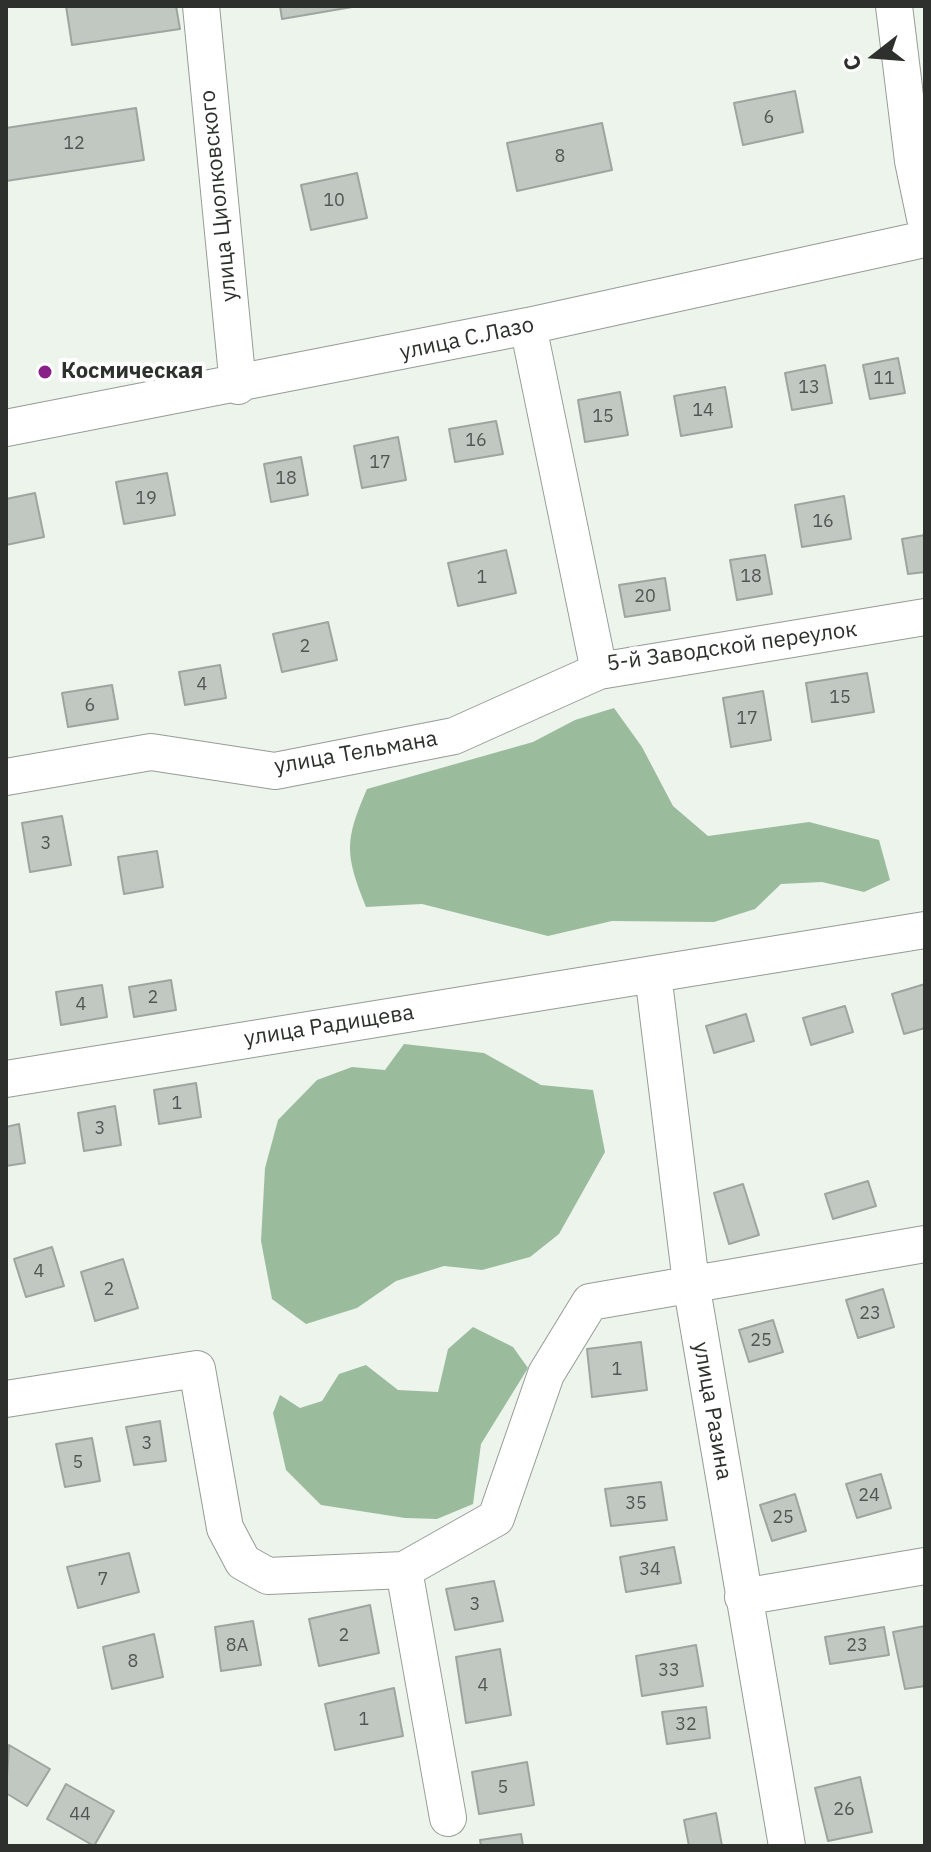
<!DOCTYPE html>
<html>
<head>
<meta charset="utf-8">
<style>
  body { margin:0 }
  #map { position:relative; width:931px; height:1852px; overflow:hidden; background:#ecf4ec; font-family:"IBM Plex Sans",sans-serif }
  canvas { display:block }
  .frame { position:absolute; inset:0; border:8px solid #2d302d; pointer-events:none }
  .north { position:absolute; left:835px; top:16px; width:80px; height:80px; -webkit-text-stroke:6px #fefffe; paint-order:stroke; rotate:253deg; font-size:22px; font-weight:700; line-height:32px; text-align:center; color:#2d302d }
  .north::after { content:''; display:block; margin:auto; width:28px; height:36px; background:#2d302d; clip-path:polygon(50% 0,100% 100%,50% 72%,0 100%) }
</style>
</head>
<body>
<div id="map">
<canvas width="931" height="1852"></canvas>
<div class="frame"></div>
<div class="north">С</div>
</div>
<script>
const g = document.querySelector('canvas').getContext('2d');
g.lineJoin = 'round';
function fillPath(path, color) { g.fillStyle = color; g.fill(path, 'evenodd'); }
function strokePath(path, color, width, dash) { g.strokeStyle = color; g.lineWidth = width; g.lineCap = dash ? 'butt' : 'round'; g.setLineDash(dash || []); g.stroke(path); }
function write(font, color, halo, rows, align = 'center') {
  g.font = font + ' "IBM Plex Sans",sans-serif'; g.lineWidth = 8; g.setLineDash([]); g.textBaseline = 'middle'; g.strokeStyle = halo; g.fillStyle = color; for (const [text, x, y, turn = 0] of rows) {
    g.save(); g.translate(x, y); g.rotate((+turn || 0) * Math.PI / 180); g.textAlign = isNaN(turn) ? turn : align; if (halo) g.strokeText(text, 0, 0); g.fillText(text, 0, 0); g.restore();
  }
}
fillPath(new Path2D(`
  M614,708L642,747L673,806L708,836L809,822L879,840L890,880L864,892L822,882L781,884L755,909L714,922L612,921L548,936L422,904L366,907C345,854 344,842 367,789L533,742L575,720Z
  M404,1044L484,1053L541,1085L593,1090L605,1152L559,1234L530,1257L482,1270L444,1266L396,1281L357,1308L306,1324L272,1299L261,1241L265,1168L278,1120L317,1080L352,1067L385,1070Z
  M473,1327L513,1347L528,1368L481,1444L473,1504L437,1519L405,1518L321,1505L286,1470L273,1413L280,1395L300,1408L322,1401L339,1374L366,1365L398,1390L438,1392L448,1349Z`), '#9bbc9c');
const building = new Path2D(`
  M66,6H176L180,29L72,45Z
  M280,6H358L282,19Z
  M795,91L803,132L743,145L734,103Z
  M136,108L144,160L6,181V128Z
  M602,123L612,170L517,191L507,143Z
  M357,173L367,218L311,230L301,185Z
  M898,358L905,393L870,399L863,365Z
  M825,365L832,403L792,410L785,373Z
  M725,387L732,427L681,436L674,396Z
  M620,392L628,435L585,442L578,400Z
  M496,421L503,454L455,462L449,429Z
  M398,437L406,480L362,488L354,446Z
  M301,457L308,495L271,502L264,464Z
  M167,473L175,515L124,524L116,482Z
  M35,493L44,537L6,545V499Z
  M844,496L851,539L802,547L795,505Z
  M925,535V572L908,574L902,539Z
  M506,550L516,593L458,606L448,563Z
  M765,555L772,594L737,600L730,560Z
  M665,578L670,610L625,617L619,585Z
  M328,622L337,660L282,672L273,634Z
  M220,665L226,698L185,705L179,672Z
  M867,673L874,712L812,722L806,683Z
  M112,685L118,719L68,727L62,693Z
  M763,691L771,740L731,747L723,698Z
  M62,816L71,865L30,872L22,823Z
  M157,851L163,887L124,894L118,857Z
  M171,980L176,1010L134,1017L129,987Z
  M925,984V1028L904,1034L892,994Z
  M102,985L107,1017L61,1025L56,992Z
  M845,1006L853,1032L811,1045L803,1018Z
  M746,1014L754,1041L714,1053L706,1026Z
  M196,1083L201,1117L159,1124L154,1090Z
  M115,1106L121,1145L84,1151L78,1113Z
  M19,1124L25,1163L6,1166V1127Z
  M868,1181L876,1206L833,1219L825,1194Z
  M743,1184L759,1235L729,1244L714,1193Z
  M52,1247L64,1286L26,1297L14,1259Z
  M123,1259L138,1308L95,1321L81,1272Z
  M883,1289L894,1327L858,1338L846,1300Z
  M773,1320L783,1352L749,1362L739,1330Z
  M641,1342L647,1390L592,1397L587,1349Z
  M160,1421L166,1461L134,1465L126,1427Z
  M92,1438L100,1481L65,1487L56,1444Z
  M881,1474L891,1508L857,1518L846,1484Z
  M661,1482L667,1520L611,1526L605,1489Z
  M795,1494L806,1531L772,1541L760,1505Z
  M674,1547L681,1583L626,1592L620,1557Z
  M129,1553L139,1592L78,1608L67,1567Z
  M494,1581L503,1621L455,1630L446,1589Z
  M370,1605L379,1653L319,1666L309,1619Z
  M253,1621L261,1665L221,1671L215,1627Z
  M925,1626V1686L905,1689L893,1632Z
  M884,1627L889,1655L830,1664L825,1637Z
  M154,1634L163,1677L112,1689L103,1647Z
  M696,1645L703,1686L642,1696L636,1656Z
  M500,1649L511,1715L466,1723L456,1657Z
  M394,1688L403,1736L335,1750L325,1704Z
  M706,1707L710,1738L667,1744L662,1712Z
  M9,1745L50,1769L27,1806L6,1793Z
  M527,1762L534,1805L479,1814L472,1772Z
  M860,1777L872,1832L828,1841L815,1788Z
  M66,1784L114,1811L94,1846L47,1819Z
  M716,1813L722,1846H689L684,1820Z
  M521,1834L523,1846H481L480,1840Z`);
fillPath(building, '#c1c8c1');
strokePath(building, '#9ea49e', 2);
const minor = new Path2D(`
  M201,6L238,386
  M894,6L913,161L925,218
  M528,326L599,671L925,617
  M6,428L528,326L925,239
  M6,777L151,752L275,771L454,736L599,671
  M653,974L691,1283L787,1846
  M6,1079L925,930
  M6,1399L197,1369L225,1528L243,1562L268,1576L404,1570L496,1518L546,1374L590,1302L925,1244
  M404,1570L448,1818
  M743,1597L925,1566`);
strokePath(minor, '#959c96', 38);
strokePath(minor, '#fff', 36);
for (const [x, y, r, color] of [
  [45,372,8,"#882087"]
]) { const dot = new Path2D(); dot.arc(x, y, r, 0, 2 * Math.PI); g.fillStyle = color; g.fill(dot); strokePath(dot, '#fefffe', 3); }
write('18px', '#525652', null, [
  ["6",769,118],
  ["12",74,144],
  ["8",560,157],
  ["10",334,201],
  ["11",884,379],
  ["13",809,388],
  ["14",703,411],
  ["15",603,417],
  ["16",476,441],
  ["17",380,463],
  ["18",286,479],
  ["19",146,499],
  ["16",823,522],
  ["18",751,577],
  ["1",482,578],
  ["20",645,597],
  ["2",305,647],
  ["4",202,685],
  ["15",840,698],
  ["6",90,706],
  ["17",747,719],
  ["3",46,844],
  ["2",153,998],
  ["4",81,1005],
  ["1",177,1104],
  ["3",100,1129],
  ["4",39,1272],
  ["2",109,1290],
  ["23",870,1314],
  ["25",761,1341],
  ["1",617,1370],
  ["3",147,1444],
  ["5",78,1463],
  ["24",869,1496],
  ["35",636,1504],
  ["25",783,1518],
  ["34",650,1570],
  ["7",103,1580],
  ["3",475,1605],
  ["2",344,1636],
  ["8А",237,1646],
  ["23",857,1646],
  ["8",133,1662],
  ["33",669,1671],
  ["4",483,1686],
  ["1",364,1720],
  ["32",686,1725],
  ["5",503,1788],
  ["26",844,1810],
  ["44",80,1815]
]);
write('22px', '#2d302d', '#fefffe', [
  ["улица Циолковского",219,196,-96],
  ["улица С.Лазо",467,339,-12],
  ["5-й Заводской переулок",732,647,-8],
  ["улица Тельмана",356,753,-10],
  ["улица Радищева",329,1026,-9],
  ["улица Разина",712,1411,80]
]);
write('bold 22px', '#2d302d', '#fefffe', [
  ["Космическая",61,372]
], 'left');
</script>
</body>
</html>
